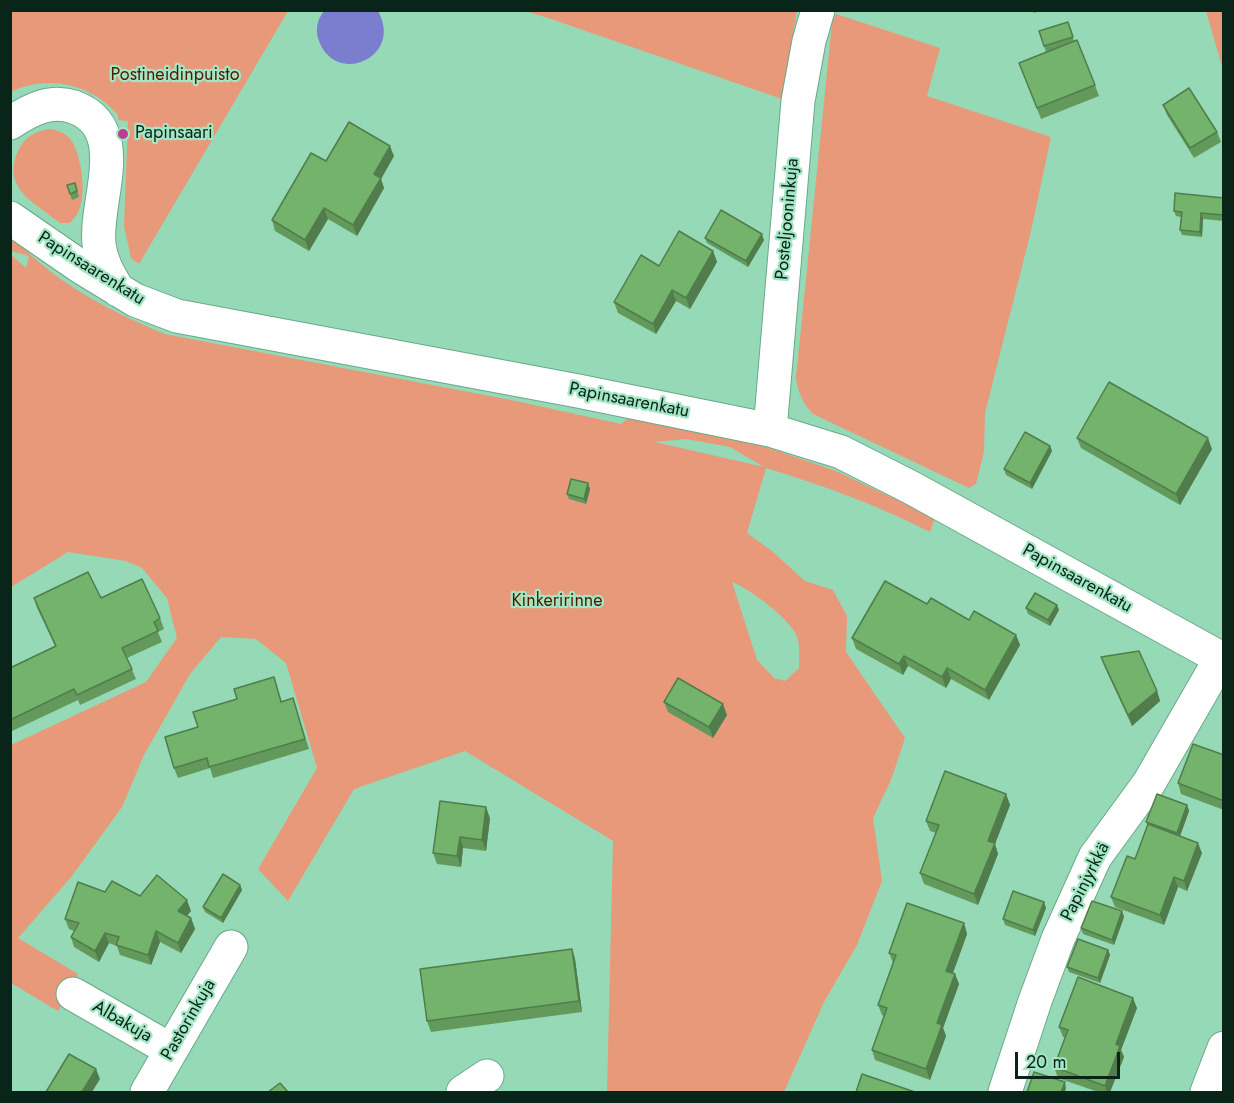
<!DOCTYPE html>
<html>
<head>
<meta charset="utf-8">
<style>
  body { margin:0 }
  #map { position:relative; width:1234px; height:1103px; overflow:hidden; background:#96d9b7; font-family:Jost,sans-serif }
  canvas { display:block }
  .frame { position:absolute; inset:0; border:12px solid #092519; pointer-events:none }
  .scale { position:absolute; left:1015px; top:1052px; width:105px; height:27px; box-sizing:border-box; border:3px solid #092519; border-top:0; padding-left:8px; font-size:18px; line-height:21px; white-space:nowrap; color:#092519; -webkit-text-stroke:4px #a3e6c4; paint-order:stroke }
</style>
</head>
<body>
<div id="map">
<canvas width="1234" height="1103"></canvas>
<div class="frame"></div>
<div class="scale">20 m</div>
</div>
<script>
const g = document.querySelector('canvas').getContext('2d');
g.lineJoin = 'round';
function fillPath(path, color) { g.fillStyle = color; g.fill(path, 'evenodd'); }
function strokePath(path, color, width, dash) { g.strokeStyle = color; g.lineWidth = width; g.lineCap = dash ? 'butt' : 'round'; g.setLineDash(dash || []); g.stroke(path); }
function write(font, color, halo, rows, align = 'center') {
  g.font = font + ' Jost,sans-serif'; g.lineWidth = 4.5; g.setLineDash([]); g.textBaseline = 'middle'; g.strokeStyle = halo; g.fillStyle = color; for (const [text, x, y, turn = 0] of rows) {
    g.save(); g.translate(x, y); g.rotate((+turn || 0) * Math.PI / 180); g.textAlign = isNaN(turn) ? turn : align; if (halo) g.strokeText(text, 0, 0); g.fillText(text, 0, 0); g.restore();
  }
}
fillPath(new Path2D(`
  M11,10L288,11L139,264L131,258L124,226L128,121L118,120V115C92,84 47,74 11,92Z
  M526,11H797L782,99L554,20Z
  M1206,11H1223V70Z
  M836,14L940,48L927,96L1051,137L1031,231L985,413L984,452L976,484L969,488L813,414C802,402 798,393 796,377L832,23Z
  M49,129C59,130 68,134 73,143C83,162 90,210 69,223H60C34,202 0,188 19,149C25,137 36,131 49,129Z
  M11,235C52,281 107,310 165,334L516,401L621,424L628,418L766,447L836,471L935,518L930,532C877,505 822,485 766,468L747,533L772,551L805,581L833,590L847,616L846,652L905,738L891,780L873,818L882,881L857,945L824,1002L784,1092H607L613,841L465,751L354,789L288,901L258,869L317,768L286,663L256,639L221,637L190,674L144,755L122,807L72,876L18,938L78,974L58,1011L11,983V745L146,682L177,638L167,598L142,568L126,561L68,552L11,587V255L26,268L29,256L11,251ZM686,439L730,447L764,467L655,442ZM732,582C749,588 795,622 798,640C800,649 799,659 799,668L785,681L774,678L757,660Z`), '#e8997a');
fillPath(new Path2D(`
  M324,11H378C404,57 336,87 319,41C315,31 317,19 324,11Z`), '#7b7dce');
const street = new Path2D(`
  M10,123C30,110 50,99 74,107C132,129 94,201 99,244C101,262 109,275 118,290
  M10,218L81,267L135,300L177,316L578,391L770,430L841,452L912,488L1224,660
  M770,430L798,101L809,41L818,10
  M73,994L171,1050
  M147,1092L231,947
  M463,1092L487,1076
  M1005,1092L1035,1001L1058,939L1095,857L1149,783L1221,658
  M1207,1092L1224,1048`);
strokePath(street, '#68a989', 35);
strokePath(street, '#fff', 33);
fillPath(new Path2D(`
  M1024,10H1036V13Z
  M1068,22L1074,41L1095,85L1099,96L1041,119L1023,73L1046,52L1039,31Z
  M1163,105L1217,132L1221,142L1194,158L1167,115Z
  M394,156L381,179L384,188L357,236L328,219L309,251L275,231L272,220L326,161Z
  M75,183L79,197L72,200L67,185Z
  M1224,198V221L1203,219L1202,237L1182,235L1180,230L1181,217L1176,216L1174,211Z
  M705,238L764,240L748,267L707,243Z
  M713,251L717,262L690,309L676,301L656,334L618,313L614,302L659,266Z
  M1077,438L1212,449L1180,505L1081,448Z
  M1050,446L1052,451L1032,489L1006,475L1004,469Z
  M590,489L586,504L569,499L567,494Z
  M34,598H101L160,618L164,629L158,632L162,642L127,658L136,679L80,705L78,700L10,732V668L55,646L37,608Z
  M927,604L969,620L1016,635L1020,645L989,700L951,679L946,688L908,666L903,675L856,649L852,638Z
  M1057,605L1059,610L1050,626L1028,614L1026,608Z
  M1101,657L1157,691L1160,701L1132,726L1105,668Z
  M277,687L282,702L293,698L309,749L213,778L210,768L178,778L174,768L198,727Z
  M664,702L727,715L713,738L668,712Z
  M1224,755V810L1181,794L1178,783Z
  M1006,794L1010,805L995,844L998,854L978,905L924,884L920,873L936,833L930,831L926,821Z
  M1187,805L1189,811L1180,836L1202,853L1187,891L1178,887L1164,925L1115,907L1111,897L1135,859L1148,826L1146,822Z
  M490,818L486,851L463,848L461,867L437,864L433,853Z
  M240,885L242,890L223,923L205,912L203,907Z
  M105,892L140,896L191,911L187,916L191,918L195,929L181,953L160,942L151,965L120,955L117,946L109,943L99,962L74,947L71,937L74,931L69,929L65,919Z
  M1044,902L1046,908L1035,936L1005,925L1003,919Z
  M1122,911L1124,917L1114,945L1083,934L1081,928Z
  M964,923L967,934L953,973L955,974L959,984L943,1028L946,1036L930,1080L875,1060L872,1050L884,1016L882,1015L878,1005L893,963L889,953Z
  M572,949L575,959L582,1012L431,1032L427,1021Z
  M1108,950L1110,955L1100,983L1069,972L1067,967Z
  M1137,1008L1121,1050L1124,1057L1110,1092H1098L1058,1078L1054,1067L1065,1038L1063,1037L1059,1027Z`), '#639a5c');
fillPath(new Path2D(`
  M390,146L394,156L381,179L384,188L357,236L353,225L374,174Z
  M324,208L328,219L309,251L305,240Z
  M1201,213L1203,219L1202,237L1200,232Z
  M762,234L764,240L748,267L746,261Z
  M713,251L717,262L690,309L686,298Z
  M672,290L676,301L656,334L653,324Z
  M1208,438L1212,449L1180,505L1176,494Z
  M1050,446L1052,451L1032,489L1030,483Z
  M588,483L590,489L586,504L584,499Z
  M1057,605L1059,610L1050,626L1048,620Z
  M1016,635L1020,645L989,700L985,690Z
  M904,656L908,666L903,675L899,664Z
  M947,668L951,679L946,688L942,677Z
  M1157,691L1160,701L1132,726L1128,715Z
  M723,704L727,715L713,738L709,727Z
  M1006,794L1010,805L995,844L998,854L978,905L974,894L988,841Z
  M1187,805L1189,811L1179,839L1177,833Z
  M486,807L490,818L486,851L482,840Z
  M460,837L463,848L461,867L457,856Z
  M1198,843L1202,853L1187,891L1184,881Z
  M1174,877L1178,887L1164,925L1160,915Z
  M240,885L242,890L223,923L221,918Z
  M187,900L191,911L182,921L178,911Z
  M1044,902L1046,908L1035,936L1033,930Z
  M1122,911L1124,917L1114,945L1112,940Z
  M191,918L195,929L181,953L178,943Z
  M964,923L967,934L950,981L946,971Z
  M156,931L160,942L151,965L148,955Z
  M105,933L109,943L99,962L95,951Z
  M572,949L575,959L582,1012L579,1001Z
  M1108,950L1110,955L1100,983L1098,978Z
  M955,974L959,984L943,1028L946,1036L930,1080L926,1069L937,1023Z
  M1133,998L1137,1008L1121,1050L1124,1057L1110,1092H1107L1105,1086L1116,1044Z
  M96,1069L100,1079L92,1092H82Z
  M1065,1082L1066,1088L1065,1092H1061Z`), '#507d4b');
const building = new Path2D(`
  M1068,22L1073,37L1044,46L1039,31Z
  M1077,40L1095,85L1037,108L1019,63Z
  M1189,88L1217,132L1190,148L1163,105Z
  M349,122L390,146L374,174L381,178L353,225L324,208L305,240L272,220L311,153L326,161Z
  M75,183L77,191L70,194L67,185Z
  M1175,193L1224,198V215L1201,213L1200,232L1180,230L1182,212L1174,211Z
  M721,210L762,234L746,261L705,238Z
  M679,231L713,251L686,298L672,290L653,324L614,302L641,255L659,266Z
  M1109,382L1208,438L1176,494L1077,438Z
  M1025,432L1050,446L1030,483L1004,469Z
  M571,479L588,483L584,499L567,494Z
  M88,572L101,598L142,579L160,618L154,622L158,631L122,648L132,669L77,695L74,689L10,720V668L56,646L34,598Z
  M885,581L927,604L931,598L969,620L974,611L1016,635L985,690L947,668L942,677L904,656L899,664L852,638Z
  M1035,593L1057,605L1048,620L1026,608Z
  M1139,651L1157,691L1128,715L1101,657Z
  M274,677L281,702L293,698L305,739L209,767L207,758L174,768L165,737L198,727L193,712L237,699L234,689Z
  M678,678L723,704L709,727L664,702Z
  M1193,744L1224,755V801L1178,783Z
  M945,771L1006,794L988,841L995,843L974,894L920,873L939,825L926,821Z
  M1157,794L1187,805L1177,833L1146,822Z
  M440,801L486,807L482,840L460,837L457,856L433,853Z
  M1148,824L1198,843L1184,881L1174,877L1160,915L1111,897L1127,856L1135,859Z
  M223,874L240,885L221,918L203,907Z
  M157,875L187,900L178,911L191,918L178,943L156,931L148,955L116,945L119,937L105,933L95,951L71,937L79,923L65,919L78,882L105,892L112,881L140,896Z
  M1013,891L1044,902L1033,930L1003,919Z
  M1092,901L1122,911L1112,940L1081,928Z
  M907,903L964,923L946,971L955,974L937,1023L942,1025L926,1069L872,1050L887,1008L878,1005L896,955L889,953Z
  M1078,939L1108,950L1098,978L1067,967Z
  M572,949L579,1001L427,1021L420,969Z
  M1078,977L1133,998L1116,1044L1120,1046L1105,1086L1054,1067L1068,1030L1059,1027Z
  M69,1054L96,1069L82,1092H46Z
  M1034,1072L1065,1082L1061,1092H1027Z
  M862,1074L915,1092H856Z
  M280,1083L288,1092H268Z`);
fillPath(building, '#73b36b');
strokePath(building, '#507d4b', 1.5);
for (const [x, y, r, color] of [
  [123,134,6,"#b73e93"]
]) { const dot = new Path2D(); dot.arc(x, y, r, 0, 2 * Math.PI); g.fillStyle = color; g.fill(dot); strokePath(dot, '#a3e6c4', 2); }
write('18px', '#511900', '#a3e6c4', [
  ["Postineidinpuisto",175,76],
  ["Kinkeririnne",557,602]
]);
write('18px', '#092519', '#a3e6c4', [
  ["Papinsaari",135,134]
], 'left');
write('18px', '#092519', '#a3e6c4', [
  ["Posteljooninkuja",788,219,-85],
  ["Papinsaarenkatu",91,269,32],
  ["Papinsaarenkatu",629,401,11],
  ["Papinsaarenkatu",1077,579,29],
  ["Papinjyrkkä",1086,882,-63],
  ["Pastorinkuja",189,1020,-60],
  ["Albakuja",122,1022,30]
]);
</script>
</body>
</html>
